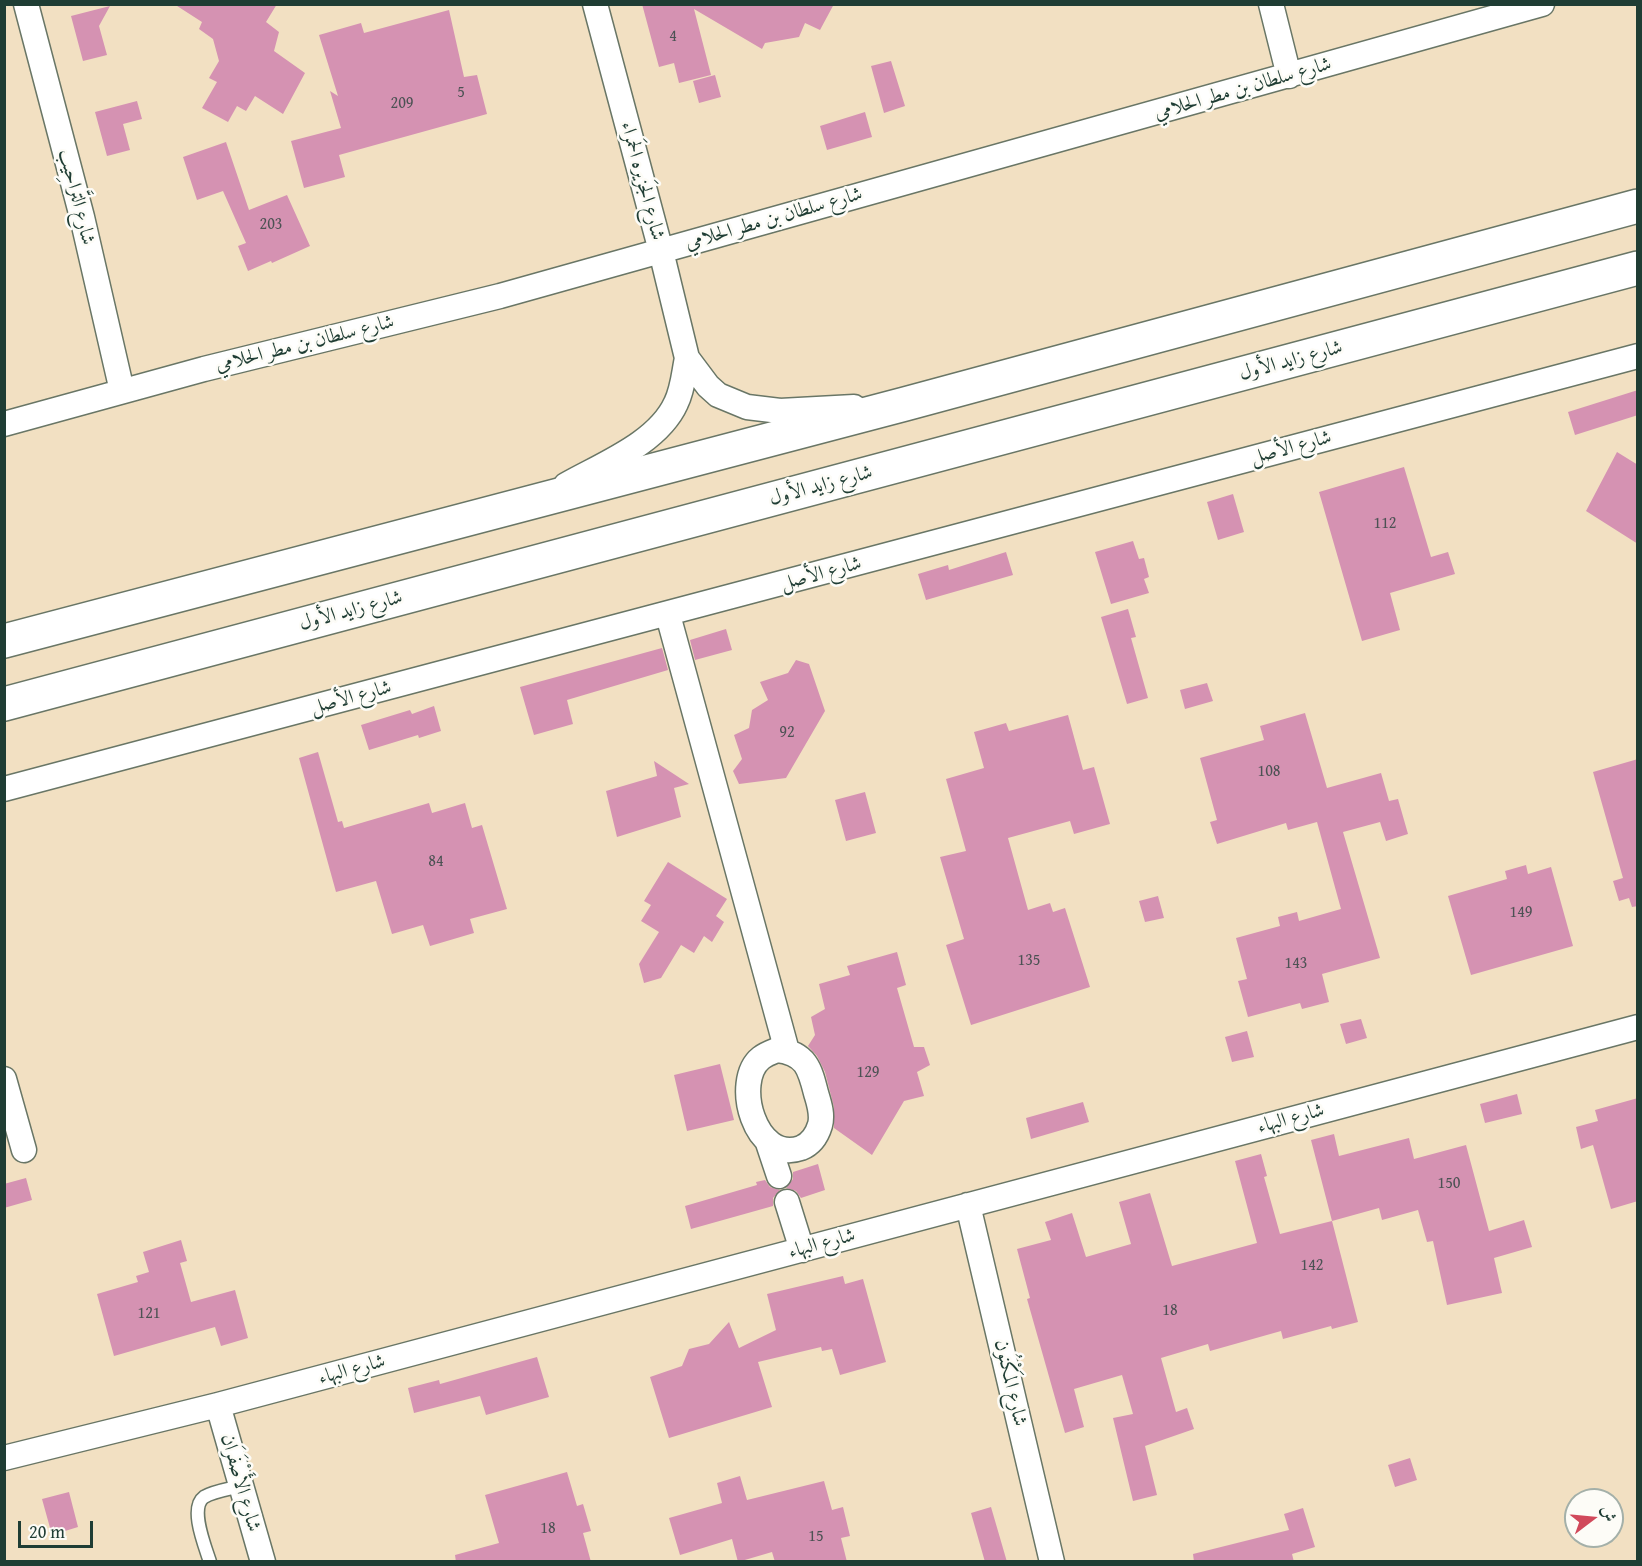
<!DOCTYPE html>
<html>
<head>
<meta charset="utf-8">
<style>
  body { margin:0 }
  #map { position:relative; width:1642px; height:1566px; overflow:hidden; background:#f2e0c2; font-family:"Gentium Book Plus",Amiri,serif }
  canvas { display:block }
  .frame { position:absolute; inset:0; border:6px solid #1f3d34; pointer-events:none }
  .north { position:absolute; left:1564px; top:1488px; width:60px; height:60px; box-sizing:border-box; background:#fdfcf7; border:2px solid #a4b0a9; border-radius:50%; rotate:74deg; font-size:16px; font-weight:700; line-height:24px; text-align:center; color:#1f3d34 }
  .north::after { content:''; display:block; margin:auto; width:21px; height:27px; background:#d1495b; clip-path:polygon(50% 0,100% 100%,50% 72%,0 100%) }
  .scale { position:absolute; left:18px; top:1521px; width:75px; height:27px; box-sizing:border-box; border:3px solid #1f3d34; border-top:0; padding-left:8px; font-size:18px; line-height:21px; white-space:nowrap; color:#1f3d34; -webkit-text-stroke:4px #fdfcf7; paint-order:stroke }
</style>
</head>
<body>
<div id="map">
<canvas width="1642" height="1566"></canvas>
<div class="frame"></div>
<div class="north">ش</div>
<div class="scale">20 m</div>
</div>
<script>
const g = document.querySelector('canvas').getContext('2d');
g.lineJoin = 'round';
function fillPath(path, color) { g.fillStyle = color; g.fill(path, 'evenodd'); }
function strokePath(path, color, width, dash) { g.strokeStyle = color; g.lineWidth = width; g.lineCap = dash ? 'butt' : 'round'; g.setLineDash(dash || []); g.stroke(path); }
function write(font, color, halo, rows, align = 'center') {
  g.font = font + ' "Gentium Book Plus",Amiri,serif'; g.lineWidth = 5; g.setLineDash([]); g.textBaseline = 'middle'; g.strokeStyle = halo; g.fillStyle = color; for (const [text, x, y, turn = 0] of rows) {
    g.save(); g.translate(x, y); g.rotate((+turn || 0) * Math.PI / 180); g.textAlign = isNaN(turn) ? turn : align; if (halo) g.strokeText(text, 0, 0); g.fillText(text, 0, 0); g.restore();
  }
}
fillPath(new Path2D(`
  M174,4H277L266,22L279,32L274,51L305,73L283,114L255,96L246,111L237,106L228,122L202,108L217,82L209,78L219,61L213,39L199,29L202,22Z
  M642,4H834L820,30L805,23L799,37L765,43L762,49L694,9L711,75L679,83L674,63L659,67Z
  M110,6L99,26L107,55L83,61L71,16Z
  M449,10L464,77L477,75L487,114L339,155L345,177L304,188L291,141L341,128L330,91L338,96L319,35L361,23L364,33Z
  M891,61L905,106L884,113L871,66Z
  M715,75L721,97L699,103L693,81Z
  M137,101L142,119L123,124L130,150L107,156L95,112Z
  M865,112L872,137L827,150L820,126Z
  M226,142L249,210L287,195L310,246L272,263L271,261L248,271L238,246L246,243L223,191L197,200L183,157Z
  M1638,390V415L1575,435L1568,412Z
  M1617,452L1638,465V544L1586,511Z
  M1404,467L1431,557L1448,552L1455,574L1390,593L1400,630L1362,641L1319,492Z
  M1233,494L1244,532L1218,540L1207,502Z
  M1133,541L1139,559L1144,558L1149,577L1144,579L1149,593L1111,604L1095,552Z
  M1006,552L1013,575L926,600L918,574L948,565L949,570Z
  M1128,609L1136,637L1131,638L1148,698L1127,704L1101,617Z
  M726,629L732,650L695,660L690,640Z
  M662,648L668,670L567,700L573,724L534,735L520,687Z
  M796,660L809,664L825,711L786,778L739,784L733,771L742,759L734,735L749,728L752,710L768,700L760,682L788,673Z
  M1207,683L1213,701L1185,709L1180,690Z
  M434,706L441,731L419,738L418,735L369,750L361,725L410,710L412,714Z
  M1305,713L1327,788L1381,773L1389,801L1398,799L1408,834L1386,841L1380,822L1343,832L1380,958L1322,974L1329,1002L1302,1009L1300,1003L1248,1017L1238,981L1247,979L1236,938L1280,926L1278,917L1297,912L1299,921L1341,909L1317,822L1288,830L1286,823L1217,844L1210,822L1217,820L1200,758L1264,740L1260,726Z
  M1068,715L1083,770L1094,767L1110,824L1074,834L1070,821L1008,838L1028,910L1050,903L1053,912L1065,908L1090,987L971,1025L946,945L964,939L940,857L966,851L946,779L984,768L974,732L1006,723L1009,731Z
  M318,752L338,822L342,821L344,828L429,803L432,813L465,803L472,828L482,825L507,909L470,919L474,933L430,946L423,925L392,934L376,881L336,892L299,758Z
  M1638,759V906L1632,907L1629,898L1619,901L1613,881L1623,878L1593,772Z
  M654,761L689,784L674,788L681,817L617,837L606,791L657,776Z
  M865,792L876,833L846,841L835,800Z
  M668,862L727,899L716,916L724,922L712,942L704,936L694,953L681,945L661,978L644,983L639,964L659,932L641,921L651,905L644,901Z
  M1526,865L1528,874L1551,867L1573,946L1471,975L1448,896L1507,879L1505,871Z
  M1158,896L1164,918L1145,922L1139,901Z
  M897,952L906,985L897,988L914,1047H924L930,1065L917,1072L924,1096L904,1101L872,1155L834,1128V1107L825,1072L817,1056L808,1046L815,1035L811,1017L825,1009L819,984L850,975L847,966Z
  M1361,1019L1367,1038L1346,1044L1340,1024Z
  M1247,1031L1254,1057L1232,1062L1225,1037Z
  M720,1064L734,1120L687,1131L674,1075Z
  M1517,1094L1522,1114L1485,1123L1480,1104Z
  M1638,1098V1201L1611,1209L1593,1145L1581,1149L1576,1127L1598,1121L1595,1110Z
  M1083,1102L1089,1122L1031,1139L1026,1118Z
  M1334,1134L1339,1156L1409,1138L1414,1159L1466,1145L1489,1231L1524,1220L1532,1247L1494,1258L1502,1293L1447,1305L1433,1241L1427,1242L1418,1210L1382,1220L1379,1208L1332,1221L1311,1140Z
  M1261,1154L1267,1176L1264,1177L1280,1234L1332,1221L1358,1322L1332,1329L1331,1326L1283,1339L1281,1331L1210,1351L1208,1344L1161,1358L1176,1412L1187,1408L1194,1429L1145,1446L1157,1495L1133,1501L1113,1418L1133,1414L1122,1375L1074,1389L1084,1427L1065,1433L1027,1299L1030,1298L1017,1249L1051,1240L1045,1222L1072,1213L1086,1257L1131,1244L1119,1202L1150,1193L1172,1266L1257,1243L1235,1161Z
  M818,1164L825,1190L801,1198L796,1191L786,1188L793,1179V1172Z
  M26,1178L32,1200L4,1208V1184Z
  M765,1180L770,1187L780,1190L773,1198V1206L691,1229L685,1206L757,1185L756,1182Z
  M181,1240L187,1261L180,1263L191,1302L235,1290L248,1338L221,1346L215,1327L114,1356L97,1294L138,1282L136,1276L149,1272L143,1252Z
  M843,1276L845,1284L863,1279L886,1362L840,1375L832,1349L822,1351L821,1347L758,1362L772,1407L669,1438L650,1377L682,1366L689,1349L709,1344L729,1322L739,1348L776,1330L767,1294Z
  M537,1357L549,1397L486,1415L480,1396L414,1413L408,1388L439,1380L440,1384Z
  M1410,1458L1417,1480L1395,1487L1388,1465Z
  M567,1472L577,1506L583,1504L591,1531L583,1533L591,1562H456L455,1555L499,1543L485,1495Z
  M740,1476L747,1500L824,1481L832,1510L843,1507L850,1536L841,1538L847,1562H775L772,1552L738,1562L732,1539L680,1555L669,1518L722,1503L717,1483Z
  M69,1492L78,1527L52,1535L42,1499Z
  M991,1507L1007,1562H985L971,1513Z
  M1303,1508L1315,1547L1292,1554L1294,1562H1194L1193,1554L1289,1530L1284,1514Z`), '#d592b2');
const service = new Path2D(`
  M210,1562C205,1546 189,1508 204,1497C214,1491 230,1489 241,1486`);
const minor = new Path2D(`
  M26,4L82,217L122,391
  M595,4L661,251L687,358L708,386L718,395L747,407L780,411L854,407
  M1271,4L1289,76
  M4,424L204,369L500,296L1542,4
  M566,485C603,464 658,443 676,403C683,389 684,372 687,358
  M668,615L787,1051
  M4,789L1638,356
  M777,1050C806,1053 810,1069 816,1093C819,1103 823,1114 820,1125C817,1135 811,1144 801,1148C755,1164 732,1081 761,1058C766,1054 772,1052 777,1050Z
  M4,1079L24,1150
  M768,1143L779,1176
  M787,1202L802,1250
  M968,1205L1052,1562
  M218,1405L263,1562
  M4,1458L218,1405L1638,1027`);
const primary = new Path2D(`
  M4,641L905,404L1638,206
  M4,704L1638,268`);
strokePath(service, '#697666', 15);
strokePath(minor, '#697666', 27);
strokePath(primary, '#697666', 36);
strokePath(service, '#fff', 12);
strokePath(minor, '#fff', 24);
strokePath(primary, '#fff', 33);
write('16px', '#4c5254', null, [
  ["4",673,37],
  ["5",461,93],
  ["209",402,104],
  ["203",271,225],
  ["112",1385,524],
  ["92",787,733],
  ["108",1269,772],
  ["84",436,862],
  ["149",1521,913],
  ["135",1029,961],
  ["143",1296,964],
  ["129",868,1073],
  ["150",1449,1184],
  ["142",1312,1266],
  ["18",1170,1311],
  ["121",149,1314],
  ["18",548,1529],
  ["15",816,1537]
]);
write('20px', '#1f3d34', '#fdfcf7', [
  ["شارع سلطان بن مطر الحلامي",1243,89,-16],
  ["شارع الجَزيره الحَمراء",642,181,75],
  ["شارع التَّراحِيب",76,197,76],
  ["شارع سلطان بن مطر الحلامي",774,219,-16],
  ["شارع سلطان بن مطر الحلامي",305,344,-14],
  ["شارع زايد الأول",1291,361,-15],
  ["شارع الأصل",1291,448,-15],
  ["شارع زايد الأول",821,486,-15],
  ["شارع الأصل",821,574,-15],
  ["شارع زايد الأول",351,611,-15],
  ["شارع الأصل",351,698,-15],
  ["شارع البهاء",1291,1119,-15],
  ["شارع البهاء",822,1244,-15],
  ["شارع البهاء",352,1370,-15],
  ["شارع المَكْنُون",1010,1383,77],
  ["شارع الأَصْفَرَان",240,1483,74]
]);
</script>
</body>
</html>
